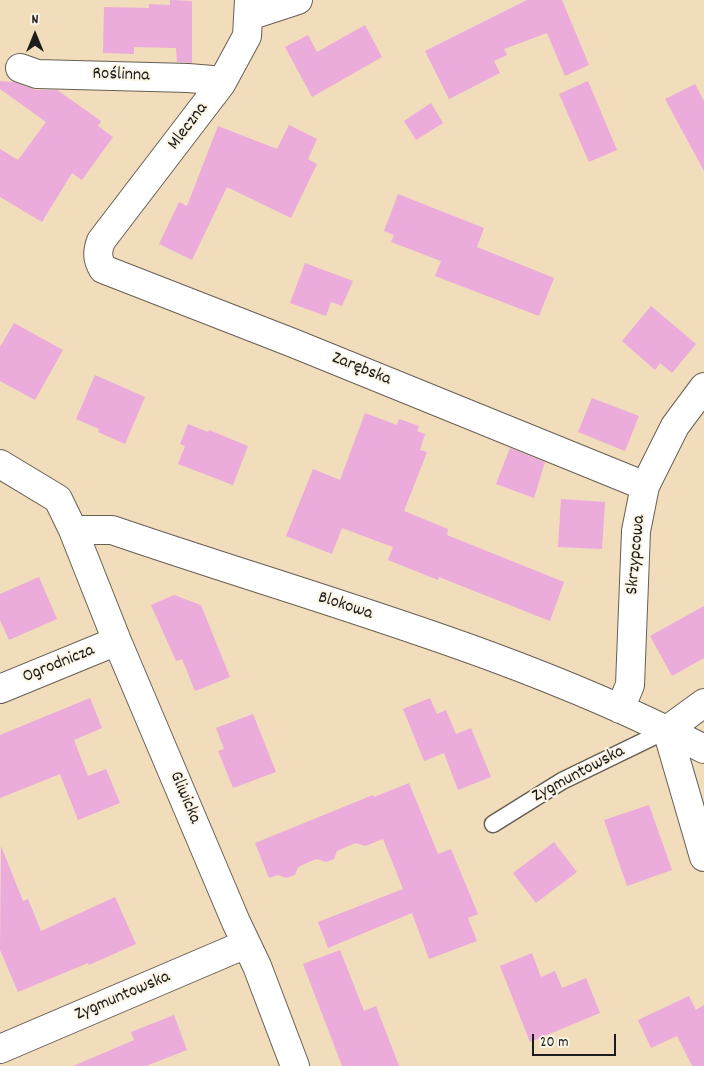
<!DOCTYPE html>
<html>
<head>
<meta charset="utf-8">
<style>
  body { margin:0 }
  #map { position:relative; width:704px; height:1066px; overflow:hidden; background:#f1dcbc; font-family:Dekko,sans-serif }
  canvas { display:block }
  .north { position:absolute; left:10px; top:10px; width:50px; height:50px; -webkit-text-stroke:4px #fcf5e5; paint-order:stroke; rotate:0deg; font-size:14px; font-weight:700; line-height:20px; text-align:center; color:#1c1c1c }
  .north::after { content:''; display:block; margin:auto; width:18px; height:22px; background:#1c1c1c; clip-path:polygon(50% 0,100% 100%,50% 72%,0 100%) }
  .scale { position:absolute; left:532px; top:1034px; width:84px; height:22px; box-sizing:border-box; border:2px solid #1c1c1c; border-top:0; padding-left:6px; font-size:15px; line-height:18px; white-space:nowrap; color:#1c1c1c; -webkit-text-stroke:4px #fcf5e5; paint-order:stroke }
</style>
</head>
<body>
<div id="map">
<canvas width="704" height="1066"></canvas>
<div class="north">N</div>
<div class="scale">20 m</div>
</div>
<script>
const g = document.querySelector('canvas').getContext('2d');
g.lineJoin = 'round';
function fillPath(path, color) { g.fillStyle = color; g.fill(path, 'evenodd'); }
function strokePath(path, color, width, dash) { g.strokeStyle = color; g.lineWidth = width; g.lineCap = dash ? 'butt' : 'round'; g.setLineDash(dash || []); g.stroke(path); }
function write(font, color, halo, rows, align = 'center') {
  g.font = font + ' Dekko,sans-serif'; g.lineWidth = 4; g.setLineDash([]); g.textBaseline = 'middle'; g.strokeStyle = halo; g.fillStyle = color; for (const [text, x, y, turn = 0] of rows) {
    g.save(); g.translate(x, y); g.rotate((+turn || 0) * Math.PI / 180); g.textAlign = isNaN(turn) ? turn : align; if (halo) g.strokeText(text, 0, 0); g.fillText(text, 0, 0); g.restore();
  }
}
fillPath(new Path2D(`
  M170,0L192,1V63L177,62L176,48L134,47V54L103,53L104,7L149,8V4L170,5Z
  M527,0H562L589,65L565,76L547,33L504,49L507,55L494,61L500,73L449,99L425,51Z
  M365,25L382,57L312,97L285,47L308,35L317,52Z
  M0,81L14,82L36,90H57L101,121L98,126L113,137L82,180L72,173L42,222L0,197V149L18,160L46,122L0,89Z
  M588,81L617,150L589,162L559,94Z
  M695,84L704,101V171L665,99Z
  M431,103L443,123L416,140L404,121Z
  M289,125L317,139L308,159L317,164L291,218L227,187L192,260L159,244L179,202L187,206L218,126L277,149Z
  M398,194L484,228L477,247L554,278L539,316L435,276L441,261L391,242L394,235L384,231Z
  M305,263L353,281L342,306L331,302L326,316L290,303Z
  M651,306L696,344L672,373L660,363L655,370L622,341Z
  M14,323L63,350L35,400L0,381V347Z
  M95,375L145,397L125,444L98,432L99,429L76,419Z
  M592,398L639,416L625,451L578,432Z
  M365,413L397,425L399,419L419,426L417,431L425,434L420,450L427,452L404,511L448,529L447,535L564,582L550,621L439,577L438,580L388,560L393,547L342,528L332,554L286,536L313,469L340,480Z
  M188,424L208,432L209,430L248,446L233,485L178,464L185,446L180,444Z
  M510,448L545,462L534,498L496,484Z
  M561,499L605,502L602,549L558,547Z
  M39,577L57,619L9,640L0,620V594Z
  M174,595L201,605L230,677L195,691L182,659L176,661L151,605Z
  M704,606V658L672,676L650,636Z
  M90,698L102,728L74,740L88,776L106,769L120,803L78,820L60,774L0,798V735Z
  M430,698L437,714L446,710L456,734L471,728L491,777L458,790L444,753L424,761L403,709Z
  M253,714L276,772L233,788L218,751L224,749L216,728Z
  M409,783L438,854L451,849L478,914L468,918L477,941L429,959L412,913L328,948L318,922L403,889L383,839L365,846L356,843L348,846L337,851L334,859L326,862L317,859L309,862L298,867L295,875L286,878L278,875L269,878L255,843L373,795L374,797Z
  M649,805L672,870L627,886L604,820Z
  M554,842L577,872L536,903L513,873Z
  M1,846L23,901L28,899L41,931L115,897L136,944L89,965L88,963L18,992L0,950Z
  M340,950L364,1011L376,1006L399,1066H342L303,964Z
  M532,953L541,977L555,971L562,988L586,978L600,1013L530,1042L500,966Z
  M689,996L696,1010L704,1005V1066H692L677,1036L651,1048L638,1020Z
  M174,1015L187,1050L146,1066H73L134,1040L131,1032Z`), '#ebabdb');
const service = new Path2D(`
  M493,824L562,781L667,730`);
const minor = new Path2D(`
  M249,0L247,36L221,84L101,241C97,252 97,259 103,269L293,343L645,486
  M249,16L298,0
  M20,68L37,74L188,78L212,80L221,84
  M0,464L58,499L73,530L117,641L236,922L257,966L295,1066
  M73,530H112C310,598 518,652 704,749
  M0,689L117,641
  M704,703L667,730L704,857
  M620,709L630,685L636,531L645,486L675,426L704,387
  M0,1049L246,944`);
strokePath(service, '#675f54', 19);
strokePath(minor, '#675f54', 30);
strokePath(service, '#fff', 16);
strokePath(minor, '#fff', 28);
write('18px', '#1c1c1c', '#fcf5e5', [
  ["Roślinna",121,76,2],
  ["Mleczna",189,127,-53],
  ["Zarębska",361,370,22],
  ["Skrzypcowa",637,555,-85],
  ["Blokowa",345,607,18],
  ["Ogrodnicza",59,665,-22],
  ["Zygmuntowska",579,775,-28],
  ["Gliwicka",184,798,67],
  ["Zygmuntowska",123,997,-23]
]);
</script>
</body>
</html>
